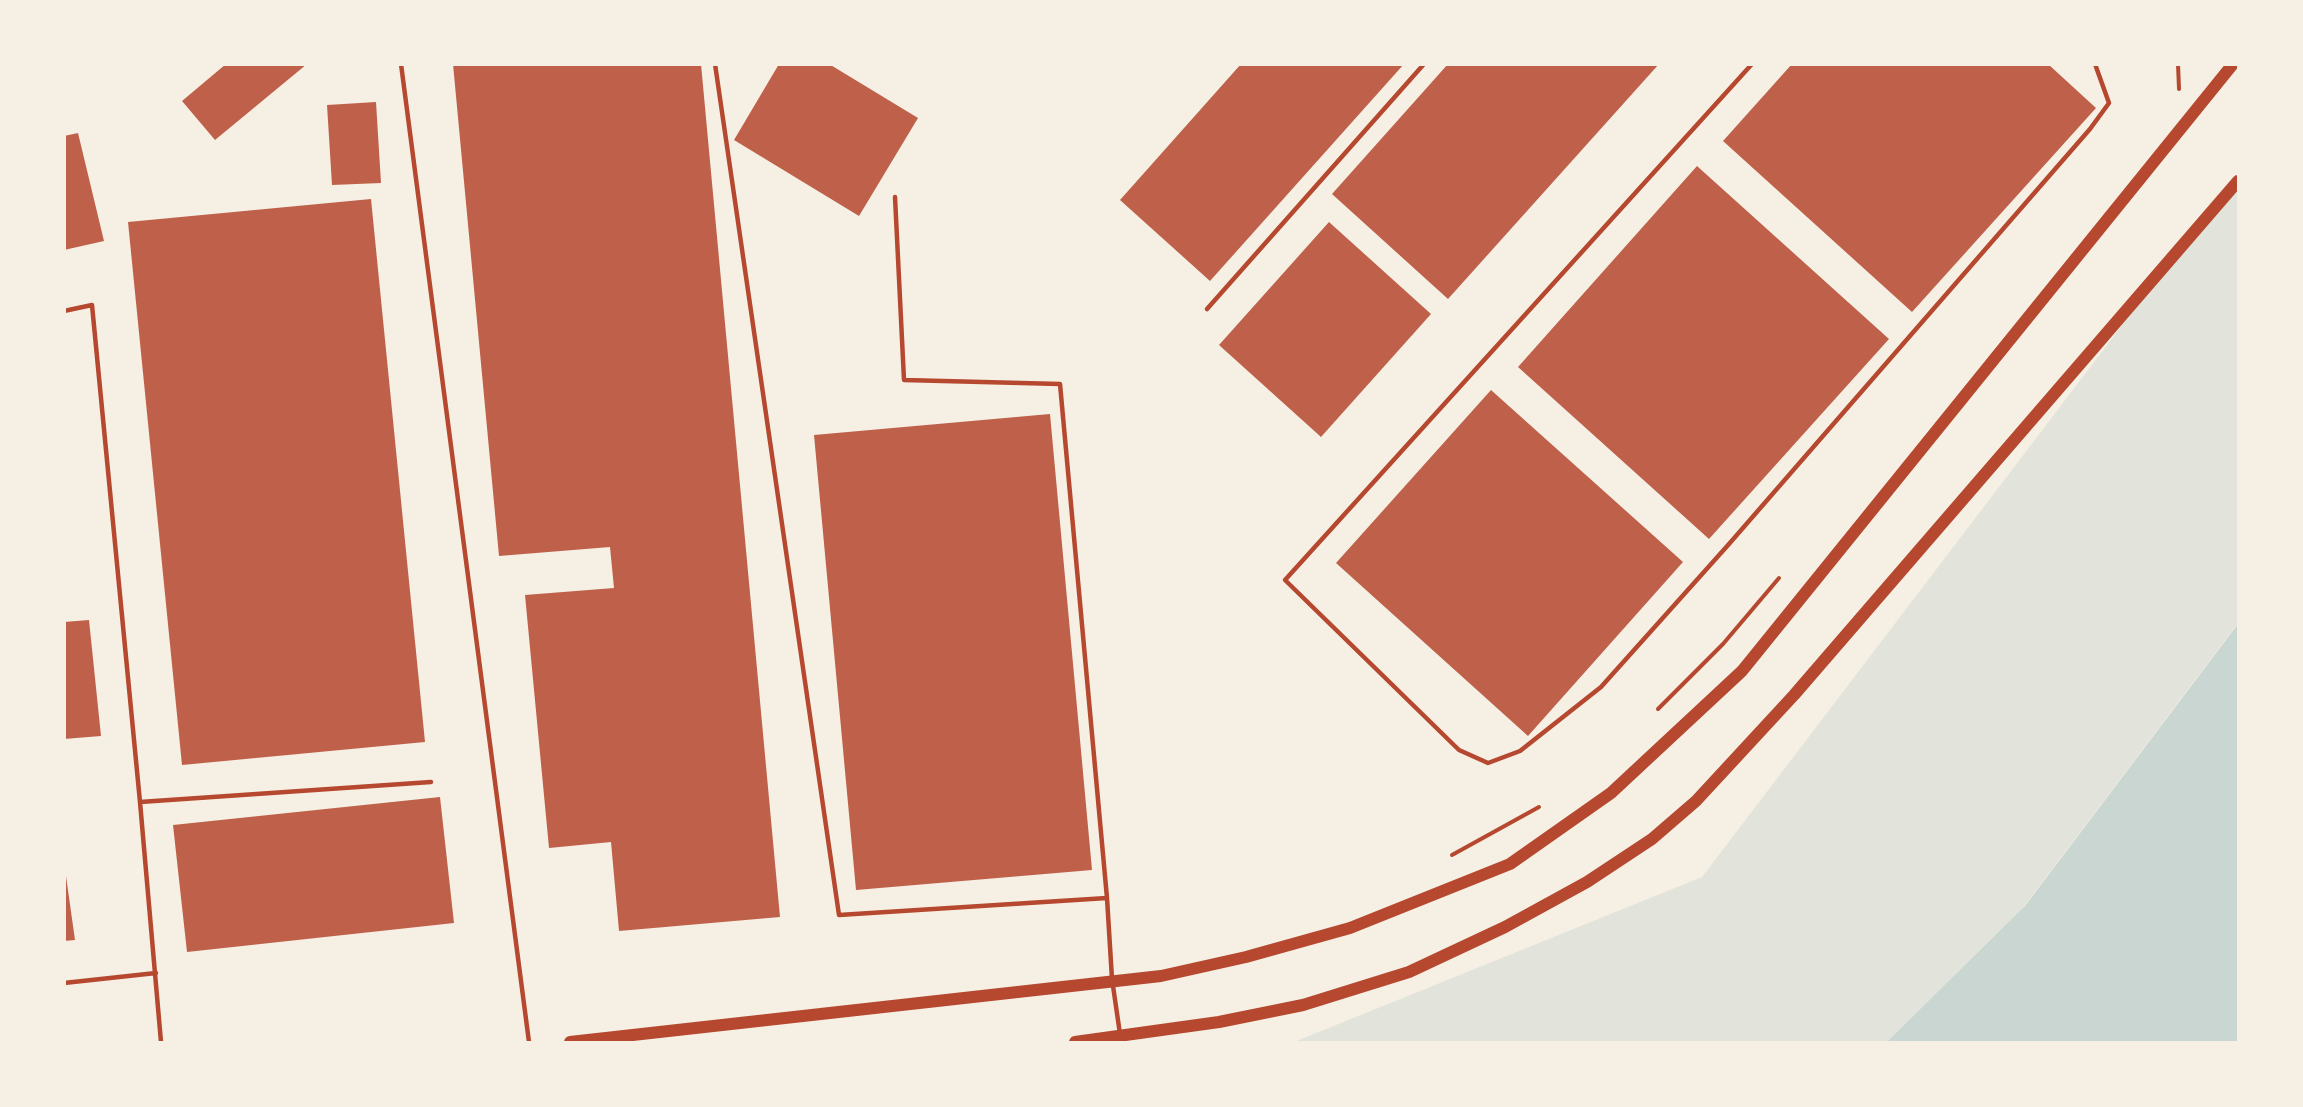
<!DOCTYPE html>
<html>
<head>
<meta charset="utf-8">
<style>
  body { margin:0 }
  #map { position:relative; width:2303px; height:1107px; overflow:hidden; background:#f6efe4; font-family:Raleway,sans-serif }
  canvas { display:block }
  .frame { position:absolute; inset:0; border:66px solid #f6efe4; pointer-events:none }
</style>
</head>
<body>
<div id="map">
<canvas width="2303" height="1107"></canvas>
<div class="frame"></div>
</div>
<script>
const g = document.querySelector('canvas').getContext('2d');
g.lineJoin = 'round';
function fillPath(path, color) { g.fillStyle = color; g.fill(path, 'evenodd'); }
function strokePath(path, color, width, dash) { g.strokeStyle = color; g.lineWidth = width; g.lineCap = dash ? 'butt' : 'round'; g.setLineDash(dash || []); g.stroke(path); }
fillPath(new Path2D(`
  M2238,173V623L2016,917L1889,1042H1294L1702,877Z`), '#e2e4dc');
fillPath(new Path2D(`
  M2238,624V1042H1887L2025,906Z`), '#c9d6d2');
fillPath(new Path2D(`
  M226,64H307L215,140L182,101Z
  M453,64H701L780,917L619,931L611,842L549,848L525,595L614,588L610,547L499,556Z
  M779,64H829L918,118L859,216L734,140Z
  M1241,64H1404L1210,281L1120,200Z
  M1448,64H1659L1448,299L1332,194Z
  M1792,64H2048L2096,108L1912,312L1723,141Z
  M376,102L381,183L332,185L327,105Z
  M78,133L104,241L64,250V136Z
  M1697,166L1889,339L1709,539L1518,367Z
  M371,199L425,742L182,765L128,222Z
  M1329,222L1431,314L1321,437L1219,345Z
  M1491,390L1683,562L1528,736L1336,563Z
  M1050,414L1092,870L856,890L814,435Z
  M89,620L101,736L64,739V622Z
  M440,797L454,923L187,952L173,825Z
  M64,862L75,940L64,941Z`), '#bf614a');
strokePath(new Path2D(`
  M2178,64L2179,89
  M1658,709L1723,644L1779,578
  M1452,855L1539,807`), '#b5482f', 4);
strokePath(new Path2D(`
  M401,64L529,1042
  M715,64L839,915L1107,898
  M1752,64L1285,580L1459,750L1488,763L1520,751L1601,687L1729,544L2090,129L2109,103L2095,64
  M895,197L904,380L1060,384L1107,898L1112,979L1120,1034
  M1207,309L1424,64
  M64,311L92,305L140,802L161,1042
  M140,802L431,782
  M64,983L156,973`), '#b5482f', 4.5);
strokePath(new Path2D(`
  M570,1042L1161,976L1246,957L1350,928L1510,864L1611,793L1742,671L2233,64
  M1075,1042L1219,1022L1303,1005L1409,972L1505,927L1587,882L1652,839L1696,801L1794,695L2238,181`), '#b5482f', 12);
</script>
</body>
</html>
